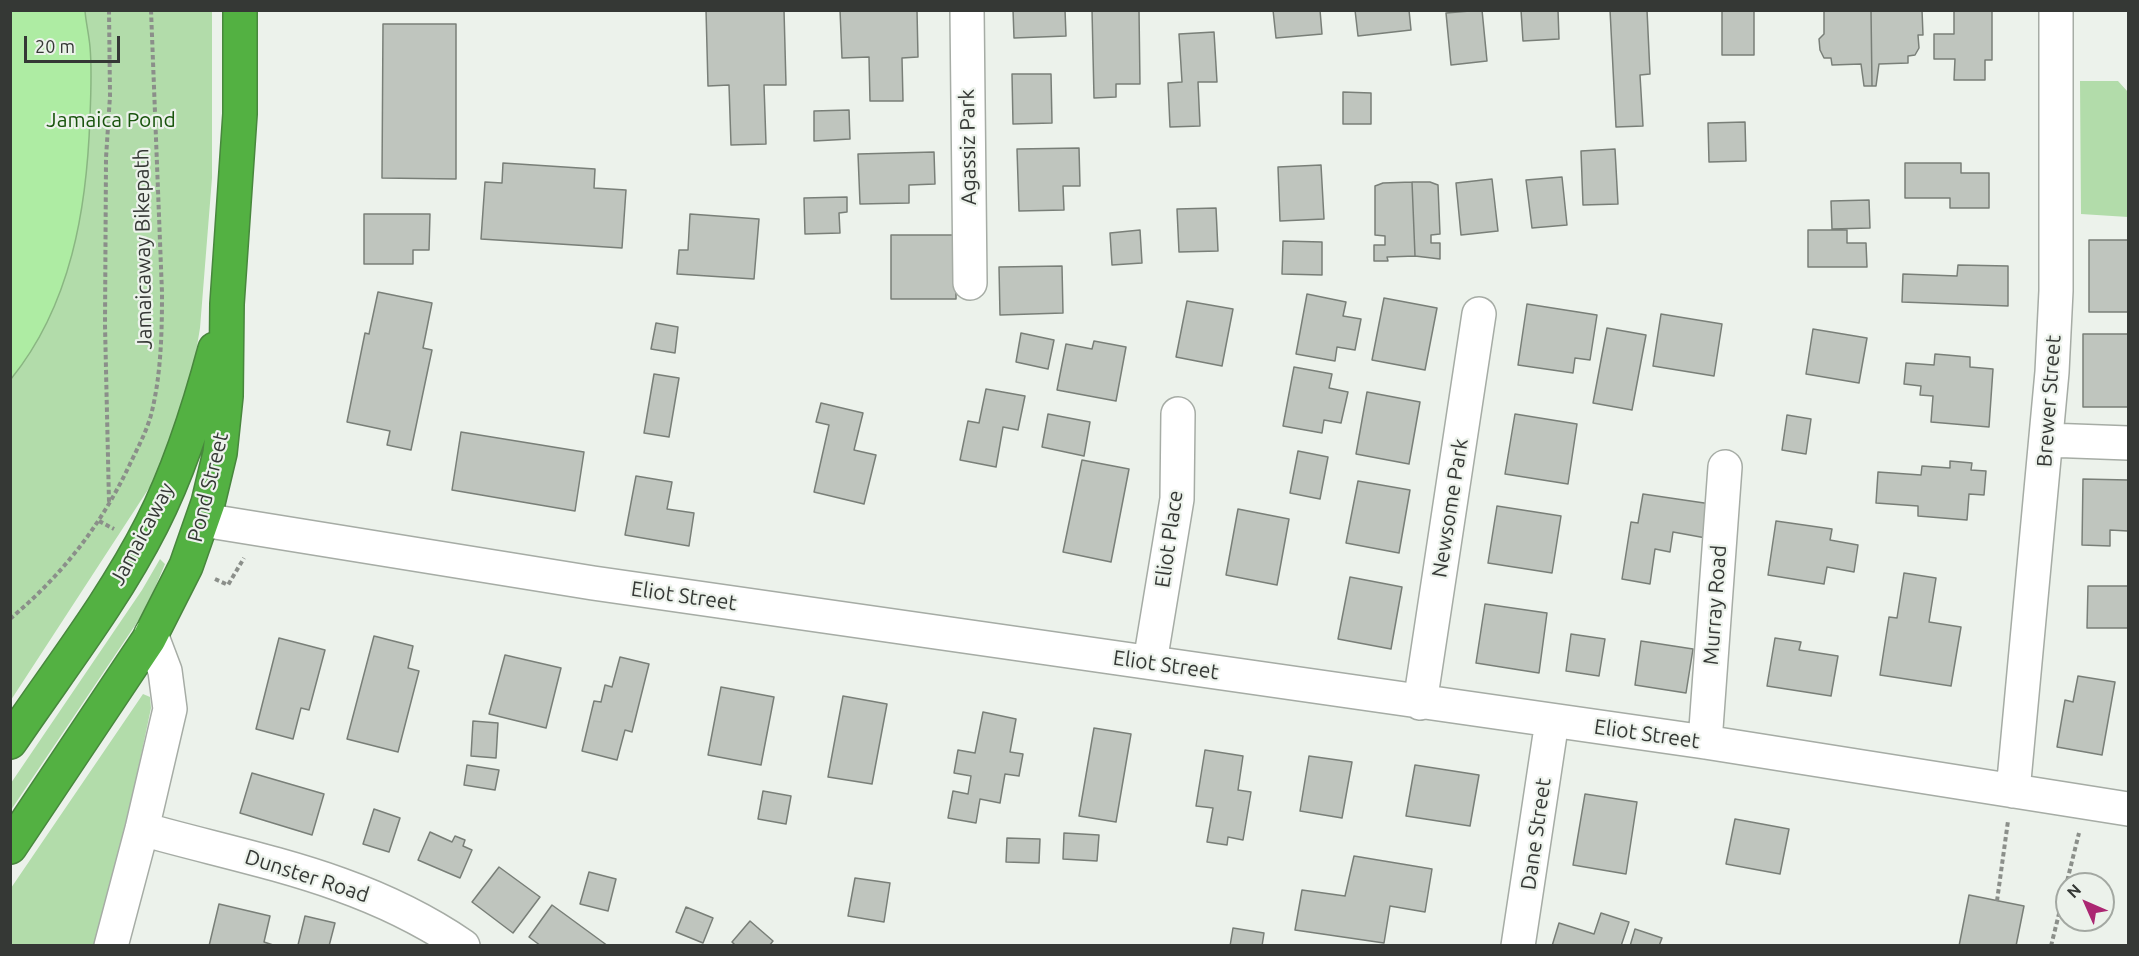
<!DOCTYPE html>
<html>
<head>
<meta charset="utf-8">
<style>
  body { margin:0 }
  #map { position:relative; width:2139px; height:956px; overflow:hidden; background:#ecf2eb; font-family:Ubuntu,sans-serif }
  canvas { display:block }
  .frame { position:absolute; inset:0; border:12px solid #353835; pointer-events:none }
  .north { position:absolute; left:2055px; top:872px; width:60px; height:60px; box-sizing:border-box; background:#ecf2eb; border:2px solid #a3a8a2; border-radius:50%; rotate:315deg; font-size:16px; font-weight:700; line-height:24px; text-align:center; color:#353835 }
  .north::after { content:''; display:block; margin:auto; width:21px; height:27px; background:#ab2772; clip-path:polygon(50% 0,100% 100%,50% 72%,0 100%) }
  .scale { position:absolute; left:24px; top:36px; width:96px; height:27px; box-sizing:border-box; border:3px solid #353835; border-top:0; padding-left:8px; font-size:18px; line-height:21px; white-space:nowrap; color:#353835; -webkit-text-stroke:4px #ecf2eb; paint-order:stroke }
</style>
</head>
<body>
<div id="map">
<canvas width="2139" height="956"></canvas>
<div class="frame"></div>
<div class="north">N</div>
<div class="scale">20 m</div>
</div>
<script>
const g = document.querySelector('canvas').getContext('2d');
g.lineJoin = 'round';
function fillPath(path, color) { g.fillStyle = color; g.fill(path, 'evenodd'); }
function strokePath(path, color, width, dash) { g.strokeStyle = color; g.lineWidth = width; g.lineCap = dash ? 'butt' : 'round'; g.setLineDash(dash || []); g.stroke(path); }
function write(font, color, halo, rows, align = 'center') {
  g.font = font + ' Ubuntu,sans-serif'; g.lineWidth = 4.5; g.setLineDash([]); g.textBaseline = 'middle'; g.strokeStyle = halo; g.fillStyle = color; for (const [text, x, y, turn = 0] of rows) {
    g.save(); g.translate(x, y); g.rotate((+turn || 0) * Math.PI / 180); g.textAlign = isNaN(turn) ? turn : align; if (halo) g.strokeText(text, 0, 0); g.fillText(text, 0, 0); g.restore();
  }
}
fillPath(new Path2D(`
  M11,11H212V178L200,328L189,395L174,439L151,485L11,700Z
  M2080,81H2118L2128,92V217L2081,214Z
  M160,559L165,564L146,609L11,810V783L142,590Z
  M143,694L150,697L151,708L123,841L95,945L11,946V888Z`), '#b2dcaa');
const water = new Path2D(`
  M11,10L85,11C86,23 89,35 90,47C92,69 91,93 90,116C87,209 71,305 11,379Z`);
fillPath(water, '#aeeca3');
strokePath(water, '#8ab682', 1.5);
const building = new Path2D(`
  M706,10H784L786,85H764L766,144L731,145L729,85L708,86Z
  M840,10H917L918,57L902,58L903,101H870L869,57L842,58Z
  M1013,10H1065L1066,36L1014,38Z
  M1092,10H1139L1140,84H1116V97L1094,98Z
  M1273,10H1320L1322,34L1276,38Z
  M1355,10H1409L1411,30L1358,36Z
  M1482,10L1487,61L1451,65L1446,13Z
  M1521,10H1558L1559,39L1523,41Z
  M1610,10H1647L1650,74L1640,75L1643,126L1616,127Z
  M1722,10H1754V55H1722Z
  M1824,10H1871L1872,86H1864L1861,64L1832,65L1831,58H1824L1820,50L1819,39L1824,34Z
  M1871,10H1922L1923,35H1918L1919,48L1915,55L1908,56V63L1879,64L1876,86H1872Z
  M1954,10H1992V60H1985V80H1954L1955,59H1934V34H1954Z
  M383,24H456V179L382,178Z
  M1214,32L1217,82H1198L1200,126L1170,127L1168,83L1182,82L1179,34Z
  M1012,74H1051L1052,123L1013,124Z
  M1343,92L1371,93V124H1343Z
  M849,110L850,139L814,141V111Z
  M1745,122L1746,161L1709,162L1708,123Z
  M1079,148L1080,186H1063L1064,210L1019,211L1017,149Z
  M1615,149L1618,204L1583,205L1581,151Z
  M934,152L935,184L909,185V203L860,204L858,154Z
  M503,163L595,169L594,188L626,190L622,248L481,239L485,182L502,183Z
  M1905,163H1961V173H1989V208H1950V198H1905Z
  M1321,165L1324,219L1280,221L1278,167Z
  M1562,177L1567,225L1532,228L1526,180Z
  M1492,179L1498,231L1461,235L1456,183Z
  M1412,182H1430L1438,185L1440,234L1431,235V243H1440V259L1415,256Z
  M1412,182L1415,256L1387,257L1388,261H1374V245H1385V236L1375,235V186L1383,183Z
  M847,197V212L839,213L840,233L805,234L804,198Z
  M1869,200L1870,228L1832,229L1831,201Z
  M1216,208L1218,251L1179,252L1177,209Z
  M364,214H430L429,250H413V264H364Z
  M690,214L759,219L754,279L677,274L679,250H688Z
  M1140,230L1142,263L1112,265L1110,233Z
  M1808,230H1847V243H1866L1867,267H1808Z
  M891,235H956V299H891Z
  M2089,240H2128V312H2089Z
  M1283,241L1322,242V275L1282,274Z
  M1958,265L2008,266V306L1902,302L1903,274L1957,276Z
  M1062,266L1063,313L1000,315L999,267Z
  M378,292L432,303L423,348L432,350L411,450L387,445L390,431L347,422L365,333L369,334Z
  M1307,294L1346,302L1343,316L1361,319L1355,350L1337,347L1335,361L1296,354Z
  M1384,298L1437,308L1425,370L1372,360Z
  M1187,301L1233,309L1222,366L1176,357Z
  M1527,304L1597,315L1590,360L1575,358L1573,373L1518,365Z
  M1661,314L1722,324L1714,376L1653,366Z
  M656,323L678,327L675,353L651,349Z
  M1607,328L1646,335L1632,410L1593,403Z
  M1813,329L1867,338L1859,383L1806,374Z
  M1021,333L1054,340L1048,369L1016,362Z
  M2083,334H2128V407H2083Z
  M1094,341L1126,347L1116,401L1057,390L1066,344L1092,349Z
  M1935,354L1970,357V367L1993,369L1989,427L1931,422L1933,396L1920,395L1921,386L1904,384L1906,363L1934,365Z
  M1294,367L1332,374L1329,388L1348,392L1341,423L1324,420L1322,433L1283,426Z
  M654,374L679,378L669,437L644,433Z
  M986,389L1025,396L1018,430L1003,427L996,467L960,460L968,421L979,423Z
  M1367,392L1420,402L1409,464L1356,454Z
  M821,403L863,413L854,450L876,455L864,504L814,492L829,425L816,422Z
  M1048,414L1090,422L1084,456L1042,447Z
  M1515,414L1577,424L1568,484L1505,474Z
  M1787,415L1811,419L1806,454L1782,450Z
  M461,432L584,452L575,511L452,490Z
  M1298,451L1328,457L1320,499L1290,493Z
  M1082,460L1129,469L1111,562L1063,552Z
  M1950,461L1972,463L1971,470L1986,471L1984,495L1969,494L1967,520L1918,516V506L1876,503L1878,472L1921,475L1922,466L1950,468Z
  M636,476L672,482L667,509L694,513L689,546L625,535Z
  M2083,479L2128,480V531L2110,530V546L2082,545Z
  M1358,481L1410,490L1399,553L1346,543Z
  M1643,494L1711,504L1706,538L1673,532L1670,552L1655,549L1650,584L1622,579L1631,522L1638,523Z
  M1497,506L1561,516L1552,573L1488,563Z
  M1238,509L1289,519L1277,585L1226,575Z
  M1776,521L1832,529L1830,540L1858,545L1854,572L1827,567L1824,584L1768,575Z
  M1904,573L1936,578L1929,622L1961,627L1951,686L1880,675L1889,617L1897,618Z
  M1350,577L1402,587L1391,649L1338,639Z
  M2088,586H2128V628H2087Z
  M1485,604L1547,613L1539,673L1476,663Z
  M1571,634L1605,639L1599,676L1566,671Z
  M374,636L413,646L408,668L419,671L398,752L347,739Z
  M279,638L325,650L309,710L301,708L293,739L256,729Z
  M1775,638L1801,642L1799,650L1838,656L1831,696L1767,686Z
  M1641,641L1693,649L1686,693L1635,685Z
  M505,655L561,668L546,728L489,714Z
  M620,657L649,664L632,732L625,730L617,760L582,751L594,701L601,702L605,685L612,687Z
  M2078,676L2115,682L2102,755L2057,747L2065,700L2073,702Z
  M721,687L774,697L761,765L708,755Z
  M843,696L887,704L872,784L828,777Z
  M983,712L1016,719L1010,752L1023,754L1019,776L1005,774L1000,803L980,799L976,823L948,818L953,791L968,794L971,776L954,773L958,750L975,753Z
  M473,721L498,723L496,758L471,756Z
  M1094,728L1131,734L1116,822L1079,816Z
  M1205,750L1243,756L1238,790L1251,792L1243,840L1228,837L1227,845L1207,842L1213,808L1196,806Z
  M1309,756L1352,762L1342,818L1300,811Z
  M467,765L499,770L495,790L464,785Z
  M1415,765L1479,775L1470,826L1406,816Z
  M252,773L324,794L312,835L240,813Z
  M763,791L791,796L786,824L758,819Z
  M1585,794L1637,802L1626,874L1573,865Z
  M374,809L400,818L389,852L363,844Z
  M1735,819L1789,829L1780,874L1726,864Z
  M430,832L452,842L455,836L465,840L463,846L472,850L460,878L418,860Z
  M1064,833L1099,835L1097,861L1063,859Z
  M1007,838L1040,839L1039,863L1006,862Z
  M1354,856L1432,869L1425,912L1390,906L1384,943L1295,930L1302,890L1345,896Z
  M499,867L540,897L513,933L472,902Z
  M589,872L616,879L608,911L580,904Z
  M855,878L890,883L884,922L848,916Z
  M1969,895L2024,906L2016,946H1959Z
  M219,904L270,916L264,942L276,946H209Z
  M552,905L608,946H541L529,937Z
  M686,907L713,918L703,943L676,932Z
  M1601,913L1629,922L1621,946H1552L1559,923L1594,934Z
  M305,916L335,923L329,946L298,945Z
  M750,921L773,941L769,946H736L732,942Z
  M1233,928L1264,933L1262,946H1230Z
  M1635,929L1662,938L1659,946H1630Z`);
fillPath(building, '#bfc5be');
strokePath(building, '#797f78', 1.5);
const minor = new Path2D(`
  M967,10L970,283
  M2047,440L2128,443
  M203,520L593,583L1705,742L2128,809
  M1150,662L1177,499L1178,414
  M1420,703L1479,314
  M1705,742L1725,467
  M2013,791L2052,372L2056,291V10
  M142,829C256,861 362,877 463,946
  M111,946L142,829L170,709L165,671L151,634
  M1518,946L1552,721`);
const highway = new Path2D(`
  M10,742C58,671 113,601 152,524C180,469 199,409 215,349
  M10,847L149,639L186,566L208,503L220,453L226,396L227,304L240,114V10`);
strokePath(minor, '#a6aca5', 36);
strokePath(highway, '#48873d', 36);
strokePath(new Path2D(`
  M109,10L110,96L106,158L105,325L109,502
  M99,521L114,529
  M215,579L228,585L244,558
  M10,619C62,575 100,527 129,466C137,449 146,433 151,415C161,376 162,334 162,293L151,10
  M1997,901L2008,821
  M2051,946L2079,833`), '#8b8f8a', 4, [4.5, 3]);
strokePath(minor, '#fff', 33);
strokePath(highway, '#53b142', 33);
write('21px', '#19540d', '#ecf2eb', [
  ["Jamaica Pond",111,120]
]);
write('21px', '#353835', '#ecf2eb', [
  ["Agassiz Park",968,147,-91],
  ["Jamaicaway Bikepath",143,249,-91],
  ["Brewer Street",2049,401,-86],
  ["Pond Street",208,487,-76],
  ["Newsome Park",1450,508,-81],
  ["Jamaicaway",142,534,-62],
  ["Eliot Place",1169,539,-82],
  ["Eliot Street",684,596,8],
  ["Murray Road",1715,605,-86],
  ["Eliot Street",1166,665,8],
  ["Eliot Street",1647,734,8],
  ["Dane Street",1536,834,-82],
  ["Dunster Road",307,876,18]
]);
</script>
</body>
</html>
